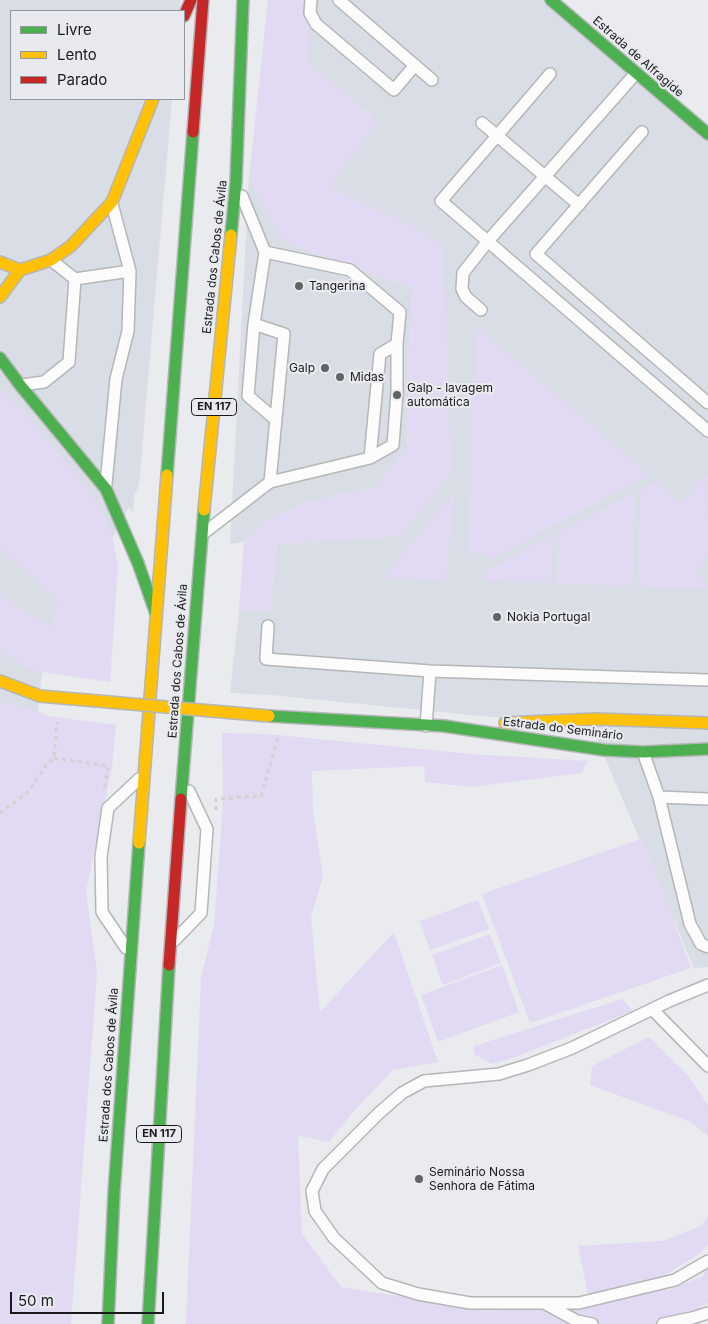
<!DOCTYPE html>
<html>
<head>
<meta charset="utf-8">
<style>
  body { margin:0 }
  #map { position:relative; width:708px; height:1324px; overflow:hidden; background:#e9ebee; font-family:Inter,sans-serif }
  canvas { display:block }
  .legend { position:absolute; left:10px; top:10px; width:175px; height:90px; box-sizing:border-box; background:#e8eaef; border:1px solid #95979a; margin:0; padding:6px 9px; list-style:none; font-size:15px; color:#191a1b }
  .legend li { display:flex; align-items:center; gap:10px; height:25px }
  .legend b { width:25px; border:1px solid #95979a }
  .scale { position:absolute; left:10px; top:1292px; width:154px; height:22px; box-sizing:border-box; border:2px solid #191a1b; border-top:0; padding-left:6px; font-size:15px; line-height:18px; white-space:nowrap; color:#191a1b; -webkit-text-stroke:4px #e8eaef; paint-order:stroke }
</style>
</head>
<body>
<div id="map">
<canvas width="708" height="1324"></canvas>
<ul class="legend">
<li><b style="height:6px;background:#4caf50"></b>Livre</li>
<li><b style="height:6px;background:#ffc107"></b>Lento</li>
<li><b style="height:6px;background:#c62828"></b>Parado</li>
</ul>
<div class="scale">50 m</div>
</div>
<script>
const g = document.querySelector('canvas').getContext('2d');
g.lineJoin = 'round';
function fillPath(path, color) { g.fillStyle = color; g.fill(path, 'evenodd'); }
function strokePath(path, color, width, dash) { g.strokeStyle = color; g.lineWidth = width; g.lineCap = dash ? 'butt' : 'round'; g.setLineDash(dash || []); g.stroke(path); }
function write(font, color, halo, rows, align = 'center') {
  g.font = font + ' Inter,sans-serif'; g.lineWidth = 4.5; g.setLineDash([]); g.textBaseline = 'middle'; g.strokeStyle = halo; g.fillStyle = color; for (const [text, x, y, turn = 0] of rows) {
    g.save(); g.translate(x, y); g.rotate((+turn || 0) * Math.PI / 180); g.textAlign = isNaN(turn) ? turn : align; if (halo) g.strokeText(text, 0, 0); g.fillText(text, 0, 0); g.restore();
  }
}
fillPath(new Path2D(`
  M2,0H180L179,11H11V99H172L139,485L134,496L133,512L129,507L42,673L38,711L0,977V1Z
  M310,0H560L708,128V967L694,968L592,727L271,695L230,693L239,610L271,611L277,544L399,536L442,247L425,233L328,186L372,115L307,64Z
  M249,178L276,230L289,244L412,288L407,447L377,486L298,505L272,517L244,542L230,544Z`), '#d9dde5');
fillPath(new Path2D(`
  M268,0H311L308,64L372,115L376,124L329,186L425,233L443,247L452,473L399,536L277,544L271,611L239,610L244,542L272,517L298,505L377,486L407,447L412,288L289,244L276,230L249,178Z
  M479,329L649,475L489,560L485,553H467L476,333Z
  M0,391L23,410L91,493L103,511L112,535L118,565L110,682L42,672L32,670L0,651V595L51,629L58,601L0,548Z
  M707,473L708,557L694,574L708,585V589L637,586L641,489L656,481L681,503Z
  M455,491L446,580L383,577Z
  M636,492L632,586L556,583L558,533Z
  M552,536L551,583L486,581L487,570Z
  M0,701L38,711L48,716L116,725L112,767L86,891L97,972L71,1324H0Z
  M222,733L267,734L471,754L588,761L581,773L472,787L425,782L424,766L312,771L313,810L323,877L311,917L320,1012L394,932L438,1062L393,1070L352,1113L329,1142L298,1136L302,1234L341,1287L487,1311L590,1304L578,1246L662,1241L701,1226L708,1216V1245L699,1254L665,1275L666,1291L702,1277L708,1267V1303L699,1308L700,1324H186L201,978L214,925L223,804Z
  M643,838L691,968L530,1023L482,894Z
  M478,900L489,929L430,950L420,921Z
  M490,934L501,963L443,985L432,955Z
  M502,965L519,1012L438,1042L421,995Z
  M622,999L633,1011L510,1059L491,1064L474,1054V1046Z
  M649,1037L687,1074L708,1105V1136L691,1122L590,1085L592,1066Z`), '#e2daf2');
const lane = new Path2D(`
  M311,0L310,13L316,24L394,90L415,65
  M339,0L432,80
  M550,74L441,201L708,431
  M482,123L579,205
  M642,132L536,254L708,403
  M265,252L254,324L284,334L270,482
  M75,279L130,271
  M481,310L466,297L462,289L463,273L488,241L636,73
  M254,324L248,396L275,419
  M22,385L44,382L69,362L75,279L51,260
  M370,458L393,445L397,392V344
  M106,484L116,379L128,331L130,271L112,204
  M204,533L270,482L370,458L380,354L397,344L400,312L350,270L265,252L242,196
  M268,626L266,659L430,671L708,680
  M426,726L430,671
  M643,752L659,797L690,924L701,944L708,947
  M659,797L708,799
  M175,940L201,913L207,829L189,791
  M126,948L102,912L101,857L108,808L139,779
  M708,985L669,1001L572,1048L528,1065L499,1074L424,1081L402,1093L379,1113L323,1169L312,1191L315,1211L334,1238L382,1283L418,1294L470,1303H579L675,1280L708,1261
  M652,1009L708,1066
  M546,1304L577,1321L592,1324
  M663,1324L692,1318L708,1313`);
const fast = new Path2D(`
  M551,0L708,134
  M231,235L236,182L243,0
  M0,358L20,385L106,489L138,563L156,614
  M167,475L193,132
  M269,716L444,726L604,750L643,752L708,749
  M181,799L204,510
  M108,1324L114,1193L139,843
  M148,1324L169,965`);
const slow = new Path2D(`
  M0,262L20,270L51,260L71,246L112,202L153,99
  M0,297L20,270
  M204,510L231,235
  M0,681L40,696
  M505,723L596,719L708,723
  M139,843L167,475`);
const jam = new Path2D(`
  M184,16L191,0
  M193,132L203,0
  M169,965L181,799`);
strokePath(lane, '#b5b6b8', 14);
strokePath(fast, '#b5b6b8', 14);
strokePath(slow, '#b5b6b8', 14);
strokePath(jam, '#b5b6b8', 14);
strokePath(new Path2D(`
  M54,758L108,766L104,790
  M216,810V799L261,796L278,738
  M0,813L28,792L45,767L54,758L57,722`), '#d2d2d3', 3, [4, 4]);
strokePath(lane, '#fcfcfc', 11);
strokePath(fast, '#4caf50', 11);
strokePath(slow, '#ffc107', 11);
strokePath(jam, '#c62828', 11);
const slowBridge = new Path2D(`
  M40,696L269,716`);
strokePath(slowBridge, '#b5b6b8', 14, []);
strokePath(slowBridge, '#ffc107', 11);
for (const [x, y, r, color] of [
  [299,286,5,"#626365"],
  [325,368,5,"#626365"],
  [340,377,5,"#626365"],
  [397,395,5,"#626365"],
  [497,617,5,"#626365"],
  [419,1179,5,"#626365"]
]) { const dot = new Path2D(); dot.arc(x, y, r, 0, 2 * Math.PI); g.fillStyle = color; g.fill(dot); strokePath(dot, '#e8eaef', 2); }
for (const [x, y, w] of [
  [214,407,45],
  [159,1134,45]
]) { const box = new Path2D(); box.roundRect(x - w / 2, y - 8.5, w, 17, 4); g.fillStyle = '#e8eaef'; g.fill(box); strokePath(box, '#191a1b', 1); }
write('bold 11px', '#191a1b', null, [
  ["EN 117",214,407],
  ["EN 117",159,1134]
]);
write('12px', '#191a1b', '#e8eaef', [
  ["Estrada de Alfragide",638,57,41],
  ["Estrada dos Cabos de Ávila",215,257,-84],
  ["Estrada dos Cabos de Ávila",178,661,-86],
  ["Estrada do Seminário",563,729,7],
  ["Estrada dos Cabos de Ávila",109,1065,-86]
]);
write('12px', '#191a1b', '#e8eaef', [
  ["Tangerina",309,286],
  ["Galp",315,368,"right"],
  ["Midas",350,377],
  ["Galp - lavagem",407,388],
  ["automática",407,402],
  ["Nokia Portugal",507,617],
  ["Seminário Nossa",429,1172],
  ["Senhora de Fátima",429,1186]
], 'left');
</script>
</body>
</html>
